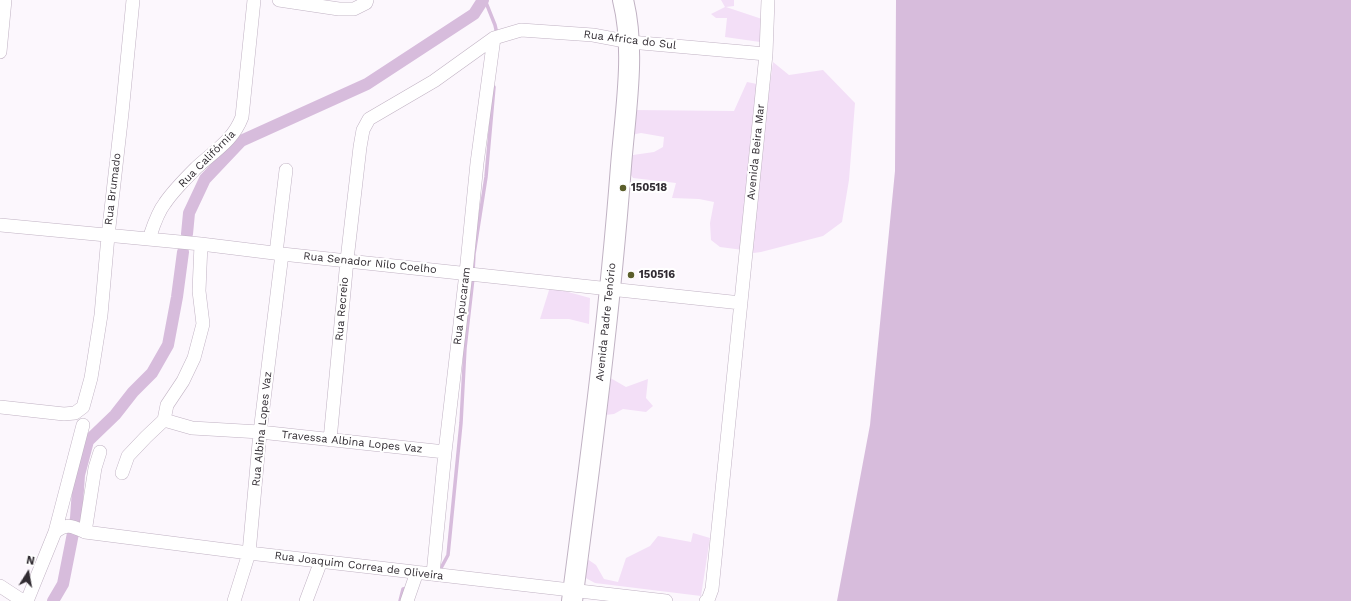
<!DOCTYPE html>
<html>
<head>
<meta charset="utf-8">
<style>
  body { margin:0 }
  #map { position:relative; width:1351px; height:601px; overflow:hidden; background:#fcf7fd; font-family:"Work Sans",sans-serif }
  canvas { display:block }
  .north { position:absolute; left:8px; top:553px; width:40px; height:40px; -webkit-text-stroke:3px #fff; paint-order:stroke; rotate:11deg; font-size:11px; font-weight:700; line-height:16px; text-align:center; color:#312c32 }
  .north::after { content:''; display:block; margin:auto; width:14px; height:18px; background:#312c32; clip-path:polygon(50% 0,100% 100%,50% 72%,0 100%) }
</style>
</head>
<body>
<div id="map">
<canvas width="1351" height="601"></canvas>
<div class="north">N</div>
</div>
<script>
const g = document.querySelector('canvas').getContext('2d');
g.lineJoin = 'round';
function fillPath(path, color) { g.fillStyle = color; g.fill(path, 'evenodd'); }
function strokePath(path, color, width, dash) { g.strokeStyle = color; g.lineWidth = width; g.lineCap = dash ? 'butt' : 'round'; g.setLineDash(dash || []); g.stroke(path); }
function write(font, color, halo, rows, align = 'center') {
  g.font = font + ' "Work Sans",sans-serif'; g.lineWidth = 4; g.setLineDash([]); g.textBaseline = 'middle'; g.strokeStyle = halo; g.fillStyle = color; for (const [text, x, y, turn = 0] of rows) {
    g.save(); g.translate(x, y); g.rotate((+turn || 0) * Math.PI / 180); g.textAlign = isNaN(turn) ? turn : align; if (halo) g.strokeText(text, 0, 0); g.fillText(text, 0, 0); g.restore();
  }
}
fillPath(new Path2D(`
  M721,0H734V6L726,7L762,19L760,42L725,37L727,18H716L711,14L725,7Z
  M773,62L789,75L823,70L855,103L849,180L842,222L823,236L761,252L746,254Z
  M747,82L757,84L743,250L720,247L711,240L710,223L714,202L699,199L672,198L676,183L633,178L628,171L633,155L654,152L663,147L664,137L641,133L631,135L632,110L734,111Z
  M550,287L590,298L589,324L569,319H540Z
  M607,376L626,387L648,379L646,398L653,406L646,412L623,409L614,414L605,415Z
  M693,533L710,538L701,596L595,583L582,576L583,556L596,565L604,579L618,582L626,558L650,546L658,536L691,542Z`), '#f3dff7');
fillPath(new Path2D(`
  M896,0H1351V601H837L870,425L895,171Z`), '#d7bcdc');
strokePath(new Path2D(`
  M485,0L495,25L497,34
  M473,272L474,254L486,177L494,87
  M437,571L441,568L448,555L461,423L465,348L473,278
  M400,601L403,589L408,588`), '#d7bcdc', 3.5);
strokePath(new Path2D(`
  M187,234L189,213L205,179L241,141L367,84L474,14L483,0
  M53,601L63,584L76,518L79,475L88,441L115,415L133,392L152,373L168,345L177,297L183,252`), '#d7bcdc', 12);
const minor = new Path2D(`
  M279,0L339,9H354L366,3L367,0
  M0,52L5,0
  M0,225L201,244L282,254L741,303
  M149,239C153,227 157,213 165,203C173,191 185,179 196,168C214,151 233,141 242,117L254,0
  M276,253L286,170
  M0,407L64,414L75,413L83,407L91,378L101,315L108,236L122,113L133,0
  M164,420L192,428L260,432L445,452
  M330,440L347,260L360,147L363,130L369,119L434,81L494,38L521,30L593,35L630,42L766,54
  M122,473L128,456L146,437L164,420L167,405L183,381L194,358L203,324L199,291L201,244
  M55,532C67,523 72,526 85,532L249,553L666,601
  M85,532L95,468L100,452
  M433,574L445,452L466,273L477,163L494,38
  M0,586L23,601
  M27,601L55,532L83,425
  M234,601L249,553L260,432L282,254
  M306,601L321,561
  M407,601L417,572
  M706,601L708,600L712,589L766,54L768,0`);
const primary = new Path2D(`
  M572,601C591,456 610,312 621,166C625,114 636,51 623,0`);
strokePath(minor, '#c0b2c3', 14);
strokePath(primary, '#c0b2c3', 22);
strokePath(minor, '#fff', 13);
strokePath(primary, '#fff', 20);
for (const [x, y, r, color] of [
  [623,188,4,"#5b5e2b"],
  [631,275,4,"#5b5e2b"]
]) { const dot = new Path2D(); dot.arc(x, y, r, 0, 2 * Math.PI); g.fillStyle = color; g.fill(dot); strokePath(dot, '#fff', 1.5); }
write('11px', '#312c32', '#fff', [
  ["Rua Africa do Sul",630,40,7],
  ["Avenida Beira Mar",756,152,-84],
  ["Rua Califórnia",207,159,-45],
  ["Rua Brumado",113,189,-83],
  ["Rua Senador Nilo Coelho",370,263,6],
  ["Rua Apucaram",462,306,-83],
  ["Rua Recreio",342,309,-85],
  ["Avenida Padre Tenório",606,322,-84],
  ["Rua Albina Lopes Vaz",262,429,-84],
  ["Travessa Albina Lopes Vaz",352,442,6],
  ["Rua Joaquim Correa de Oliveira",359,566,7]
]);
write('bold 11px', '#312c32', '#fff', [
  ["150518",631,188],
  ["150516",639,275]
], 'left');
</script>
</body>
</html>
